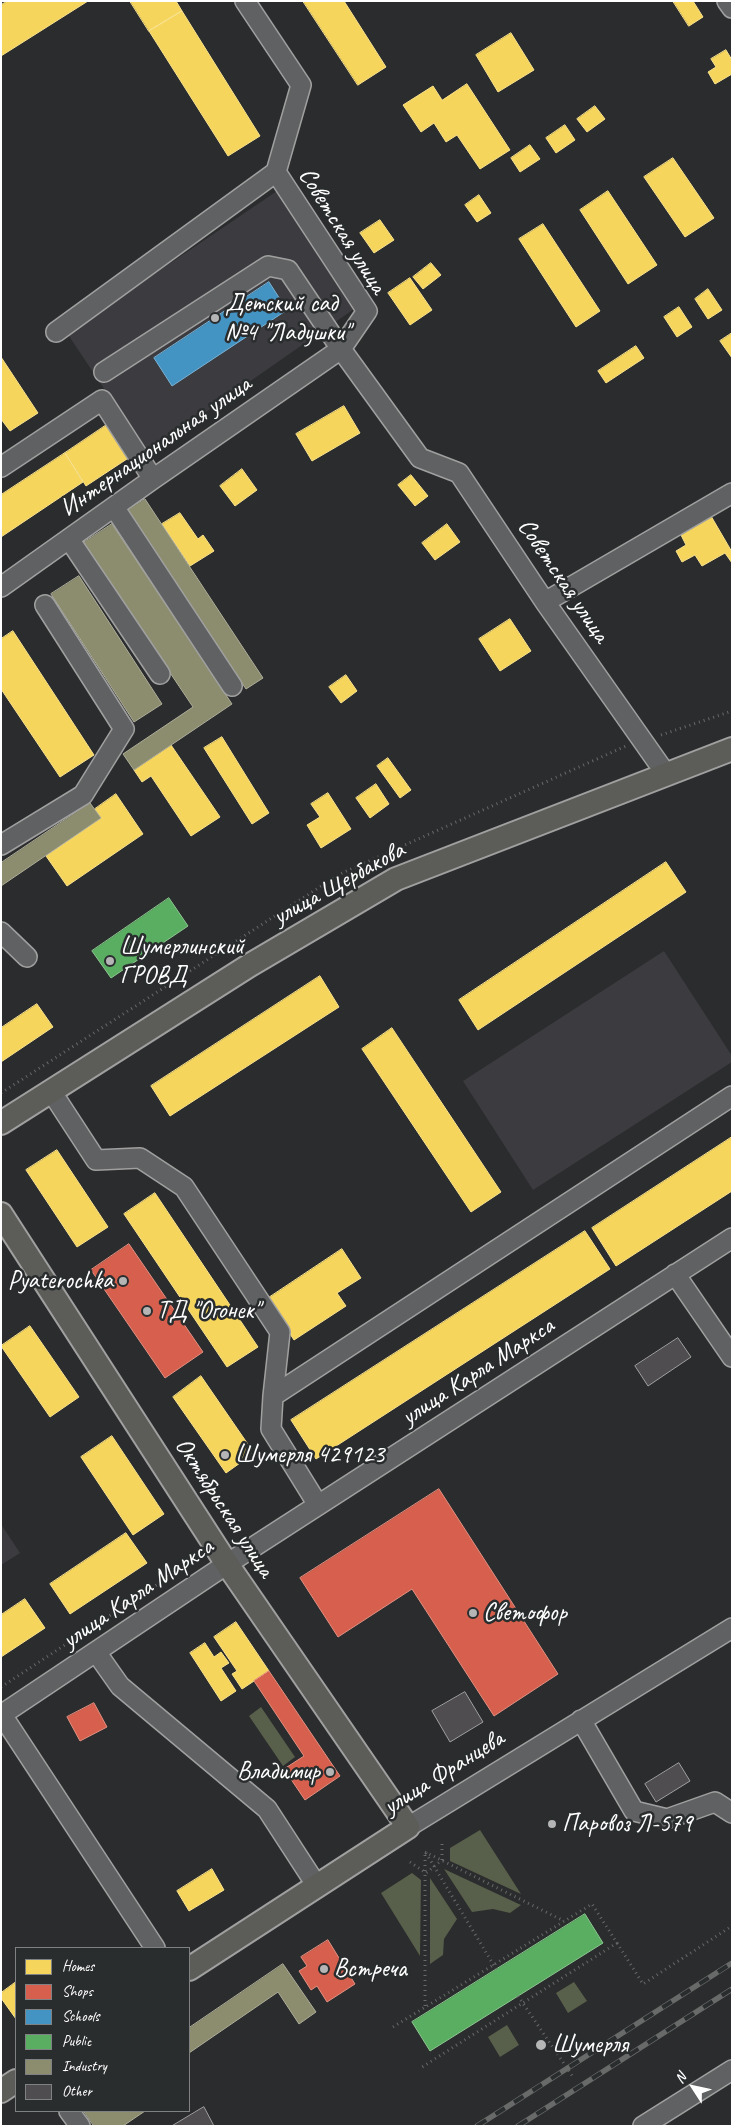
<!DOCTYPE html>
<html>
<head>
<meta charset="utf-8">
<style>
  body { margin:0 }
  #map { position:relative; width:733px; height:2127px; overflow:hidden; background:#2b2c2d; font-family:Caveat,sans-serif }
  canvas { display:block }
  .frame { position:absolute; inset:0; border:2px solid #fff; pointer-events:none }
  .legend { position:absolute; left:15px; top:1947px; width:175px; height:165px; box-sizing:border-box; background:#2a2d2e; border:1px solid #7f8182; margin:0; padding:6px 9px; list-style:none; font-size:15px; color:#fff }
  .legend li { display:flex; align-items:center; gap:10px; height:25px }
  .legend b { width:25px; border:1px solid #7f8182 }
  .north { position:absolute; left:668px; top:2062px; width:50px; height:50px; -webkit-text-stroke:4px #2a2d2e; paint-order:stroke; rotate:305deg; font-size:14px; font-weight:700; line-height:20px; text-align:center; color:#fff }
  .north::after { content:''; display:block; margin:auto; width:18px; height:22px; background:#fff; clip-path:polygon(50% 0,100% 100%,50% 72%,0 100%) }
</style>
</head>
<body>
<div id="map">
<canvas width="733" height="2127"></canvas>
<div class="frame"></div>
<ul class="legend">
<li><b style="height:14px;background:#f6d55c"></b>Homes</li>
<li><b style="height:14px;background:#d6604d"></b>Shops</li>
<li><b style="height:14px;background:#4393c3"></b>Schools</li>
<li><b style="height:14px;background:#5aae61"></b>Public</li>
<li><b style="height:14px;background:#8c8c6e"></b>Industry</li>
<li><b style="height:14px;background:#4f4d50"></b>Other</li>
</ul>
<div class="north">N</div>
</div>
<script>
const g = document.querySelector('canvas').getContext('2d');
g.lineJoin = 'round';
function fillPath(path, color) { g.fillStyle = color; g.fill(path, 'evenodd'); }
function strokePath(path, color, width, dash) { g.strokeStyle = color; g.lineWidth = width; g.lineCap = dash ? 'butt' : 'round'; g.setLineDash(dash || []); g.stroke(path); }
function write(font, color, halo, rows, align = 'center') {
  g.font = font + ' Caveat,sans-serif'; g.lineWidth = 5; g.setLineDash([]); g.textBaseline = 'middle'; g.strokeStyle = halo; g.fillStyle = color; for (const [text, x, y, turn = 0] of rows) {
    g.save(); g.translate(x, y); g.rotate((+turn || 0) * Math.PI / 180); g.textAlign = isNaN(turn) ? turn : align; if (halo) g.strokeText(text, 0, 0); g.fillText(text, 0, 0); g.restore();
  }
}
fillPath(new Path2D(`
  M280,189L354,309L147,453L67,333Z
  M664,951L732,1056V1062L533,1190L463,1081Z
  M1,1524L20,1553L1,1565Z`), '#3c3b3f');
fillPath(new Path2D(`
  M261,1707L295,1757L283,1766L249,1716Z
  M480,1830L521,1894L450,1861V1848Z
  M444,1869L521,1905L510,1913L493,1909L472,1912Z
  M412,1873L421,1880L420,1956L381,1893Z
  M430,1878L457,1919L444,1939L443,1955L430,1964Z
  M574,1982L587,2001L568,2013L556,1993Z
  M507,2025L519,2045L500,2057L488,2037Z`), '#585f4a');
const homes = new Path2D(`
  M8,1H88L1,56V5Z
  M130,1H176L182,11L149,31Z
  M303,1H344L386,67L358,85Z
  M673,1H693L703,17L689,26Z
  M182,11L260,136L228,156L149,31Z
  M511,33L534,70L498,92L476,55Z
  M726,50L732,60V74L715,84L708,72L716,67L711,59Z
  M467,84L510,150L480,169L457,135L446,142L434,123L421,132L403,105L433,86L442,100Z
  M595,106L605,119L587,132L577,119Z
  M565,125L575,140L556,153L546,138Z
  M530,145L540,159L520,172L511,158Z
  M673,158L714,218L685,237L644,177Z
  M608,191L657,265L628,284L580,210Z
  M479,195L491,213L477,222L465,205Z
  M380,220L394,240L374,253L360,233Z
  M543,224L600,311L576,327L519,239Z
  M431,263L441,275L423,289L413,277Z
  M410,278L432,310L410,325L388,293Z
  M708,289L722,310L708,319L695,299Z
  M679,307L692,327L677,337L664,317Z
  M732,333V358L720,341Z
  M636,346L644,358L606,383L598,371Z
  M1,357L38,413L10,431L1,419Z
  M344,406L360,433L312,461L296,434Z
  M108,424L130,457L86,486L65,453Z
  M65,453L83,482L1,537V495Z
  M242,469L257,490L235,506L220,486Z
  M411,475L428,496L415,506L398,485Z
  M180,513L198,539L203,535L214,551L190,566L162,524Z
  M711,516L732,552V563L725,553L702,566L695,555L682,562L676,551L686,545L680,533Z
  M447,524L460,542L435,560L422,543Z
  M510,619L531,651L500,671L479,639Z
  M13,631L94,755L60,777L1,689V639Z
  M346,675L357,691L341,703L329,687Z
  M222,737L269,813L252,824L204,748Z
  M171,745L220,817L191,836L151,776L142,782L134,770Z
  M388,758L411,790L400,798L377,766Z
  M376,784L389,804L370,818L356,798Z
  M328,793L351,829L321,848L307,825L320,817L311,804Z
  M116,794L143,834L67,886L46,856L101,818L95,809Z
  M666,862L686,892L478,1030L459,1000Z
  M320,976L339,1007L170,1116L151,1086Z
  M37,1004L53,1027L1,1062V1028Z
  M392,1028L501,1192L471,1212L362,1049Z
  M732,1137V1191L616,1266L592,1228Z
  M57,1150L108,1227L77,1247L26,1170Z
  M155,1193L258,1347L227,1367L124,1214Z
  M585,1231L610,1269L316,1459L291,1420Z
  M342,1249L361,1278L337,1293L346,1306L294,1340L267,1299Z
  M30,1326L79,1397L50,1417L1,1346Z
  M201,1376L254,1453L226,1473L173,1397Z
  M112,1436L164,1514L133,1535L81,1457Z
  M126,1533L147,1563L70,1614L50,1584Z
  M25,1599L45,1628L1,1657V1615Z
  M236,1622L269,1671L242,1689L232,1674L237,1671L214,1637Z
  M205,1643L214,1657L221,1652L229,1663L221,1668L236,1691L221,1701L190,1653Z
  M212,1869L224,1890L189,1911L177,1891Z
  M16,1982V2019L1,1998V1993Z`);
fillPath(homes, '#f6d55c');
strokePath(homes, '#f9e28d', 1);
const shops = new Path2D(`
  M129,1244L203,1352L165,1378L91,1270Z
  M439,1489L558,1674L494,1716L412,1589L338,1637L300,1578Z
  M269,1671L340,1776L305,1800L284,1769L304,1756L254,1681Z
  M94,1703L107,1727L80,1741L67,1717Z
  M328,1940L355,1984L327,2002L317,1986L311,1990L299,1971L307,1966L301,1957Z`);
fillPath(shops, '#d6604d');
strokePath(shops, '#e29082', 1);
const schools = new Path2D(`
  M269,282L287,310L172,386L154,358Z`);
fillPath(schools, '#4393c3');
strokePath(schools, '#7bb3d5', 1);
const public = new Path2D(`
  M169,898L188,926L111,978L92,951Z
  M585,1914L603,1943L430,2051L412,2022Z`);
fillPath(public, '#5aae61');
strokePath(public, '#8cc690', 1);
const industry = new Path2D(`
  M145,499L263,678L246,689L128,510Z
  M112,524L232,704L134,770L123,754L193,707L83,543Z
  M79,576L162,704L134,722L51,594Z
  M90,803L101,818L1,886V863Z
  M283,1964L316,2012L299,2024L278,1992L189,2053V2028Z
  M84,2111H145L123,2126H94Z`);
fillPath(industry, '#8c8c6e');
strokePath(industry, '#aeae9a', 1);
const building = new Path2D(`
  M678,1338L691,1357L648,1386L635,1366Z
  M465,1692L483,1722L450,1742L432,1711Z
  M679,1763L690,1781L656,1802L645,1784Z
  M204,2107L214,2126H172Z`);
fillPath(building, '#4f4d50');
strokePath(building, '#a0a0a0', 1);
const minor = new Path2D(`
  M245,1L301,85L276,172L367,311L341,349L420,458L459,473L545,602L666,774
  M727,1L732,8
  M56,332L276,172
  M1,467L102,400L153,479
  M114,507L232,686
  M69,539L160,674
  M1,587L153,479L341,349L288,270L268,266L104,372
  M545,602L732,493
  M1,845L83,795L124,729L45,605
  M1,932L27,957
  M51,1091L96,1160L140,1158L184,1187L280,1332L273,1396
  M675,1274L732,1357
  M318,1505L271,1429L273,1396L732,1096
  M96,1652L120,1686L267,1809L317,1886
  M1,1715L227,1564L732,1238
  M2,1715L155,1948
  M581,1720L634,1811L667,1819L715,1802L732,1813
  M408,1827L732,1628
  M69,2111L80,2126
  M643,2126L732,2070`);
const major = new Path2D(`
  M1,1123L250,965L396,879L732,749
  M1,1214L227,1564L408,1827L189,1969
  M1,2091L16,2081`);
strokePath(minor, '#a0a0a0', 22);
strokePath(major, '#a0a0a0', 26);
strokePath(new Path2D(`
  M661,735L732,711
  M1,1093L340,874L626,746
  M1,1687L199,1557
  M425,1852L564,1921
  M426,1853L496,1969
  M410,1862L426,1873L442,1860V1841
  M617,1943L643,1984L732,1926
  M341,1961L348,1956
  M518,1996L573,2077
  M425,2006V1852
  M393,2027L592,1904L617,1943L419,2069`), '#686969', 3, [1, 4]);
strokePath(minor, '#606162', 19);
strokePath(major, '#5c5c58', 22);
const rail = new Path2D(`
  M477,2126L732,1963
  M518,2126L732,1989`);
strokePath(rail, '#686969', 5.5);
strokePath(rail, '#2a2d2e', 4, [11]);
for (const [x, y, r, color] of [
  [215,318,5,"#b5b5b6"],
  [110,961,5,"#b5b5b6"],
  [123,1281,5,"#b5b5b6"],
  [147,1311,5,"#b5b5b6"],
  [225,1455,5,"#b5b5b6"],
  [473,1613,5,"#b5b5b6"],
  [330,1772,5,"#b5b5b6"],
  [552,1824,5,"#b5b5b6"],
  [324,1969,5,"#b5b5b6"],
  [541,2045,6,"#b5b5b6"]
]) { const dot = new Path2D(); dot.arc(x, y, r, 0, 2 * Math.PI); g.fillStyle = color; g.fill(dot); strokePath(dot, '#2a2d2e', 2); }
write('25px', '#fff', '#2a2d2e', [
  ["Советская улица",342,231,58],
  ["Интернациональная улица",156,447,-35],
  ["Советская улица",563,581,56],
  ["улица Щербакова",339,884,-29],
  ["улица Карла Маркса",478,1372,-33],
  ["Октябрьская улица",224,1508,57],
  ["улица Карла Маркса",138,1594,-34],
  ["улица Францева",444,1773,-32]
]);
write('25px', '#fff', '#2a2d2e', [
  ["Детский сад",225,304],
  ["№4 \"Ладушки\"",225,333],
  ["Шумерлинский",120,947],
  ["ГРОВД",120,976],
  ["Pyaterochka",113,1281,"right"],
  ["ТД \"Огонек\"",157,1311],
  ["Шумерля 429123",235,1455],
  ["Светофор",483,1613],
  ["Владимир",320,1772,"right"],
  ["Паровоз Л-579",562,1824],
  ["Встреча",334,1969],
  ["Шумерля",552,2045]
], 'left');
</script>
</body>
</html>
